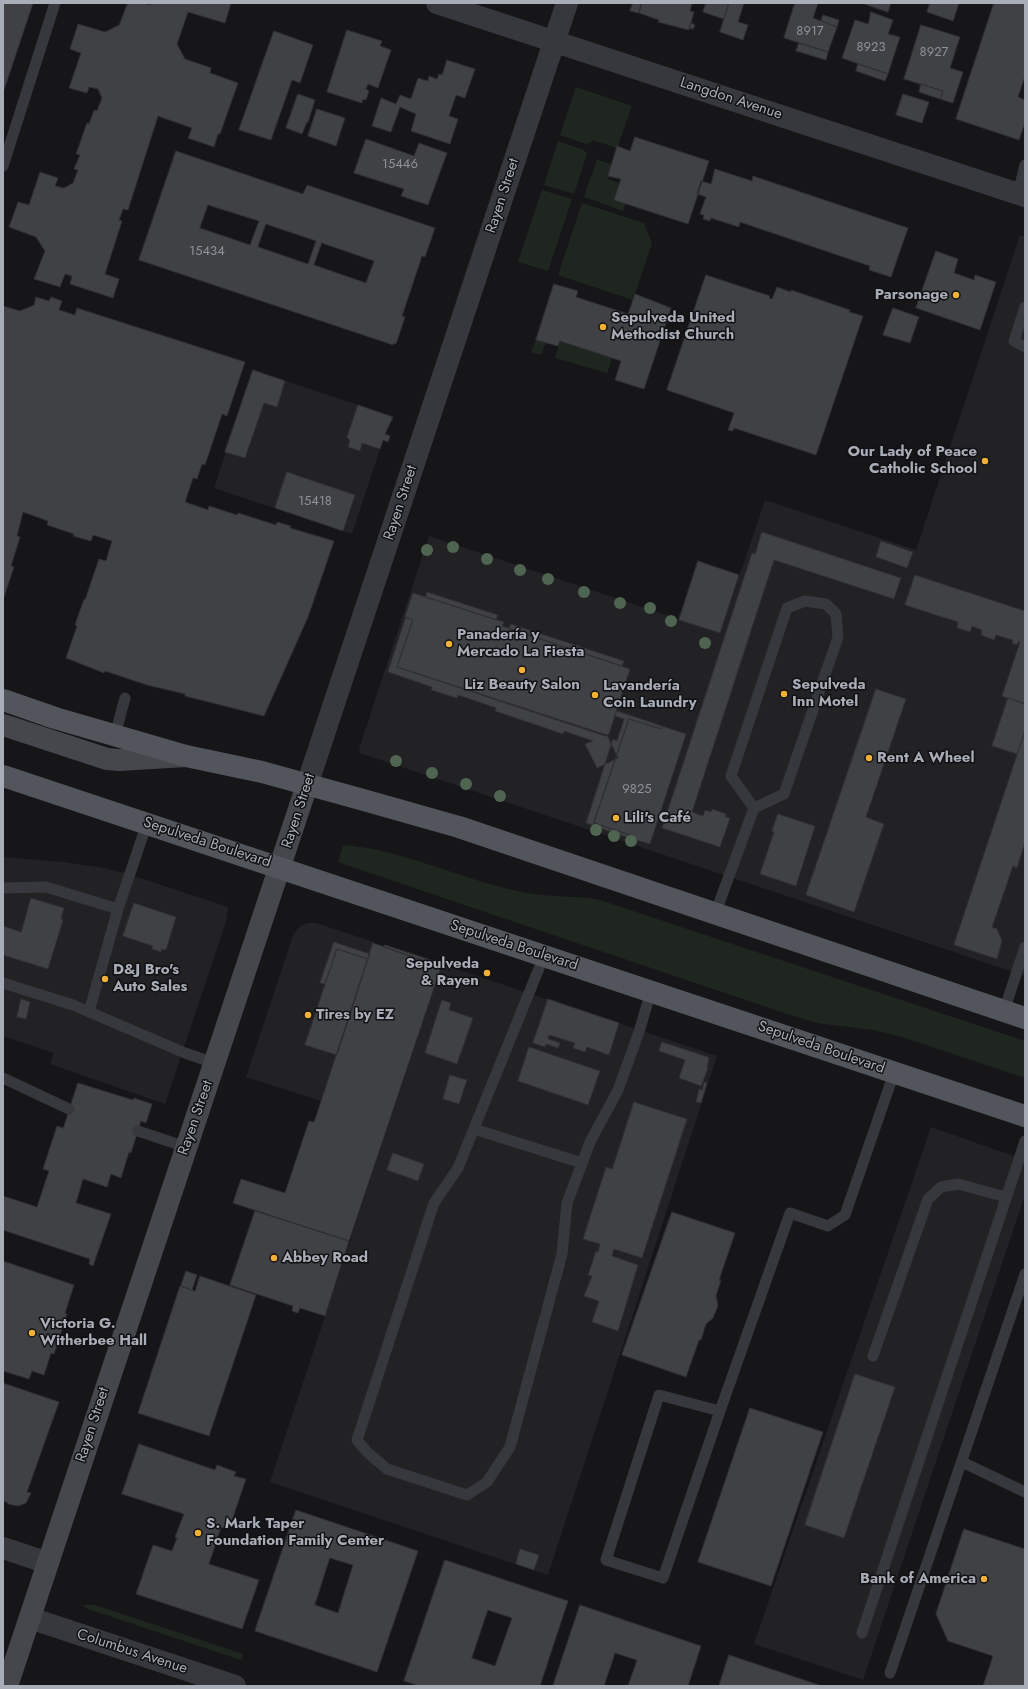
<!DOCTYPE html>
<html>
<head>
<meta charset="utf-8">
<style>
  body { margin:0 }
  #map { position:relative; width:1028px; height:1689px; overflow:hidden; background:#161618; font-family:Jost,sans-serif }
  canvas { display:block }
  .frame { position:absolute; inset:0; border:4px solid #a8adb8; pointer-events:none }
</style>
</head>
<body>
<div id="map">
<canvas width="1028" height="1689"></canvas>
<div class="frame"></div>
</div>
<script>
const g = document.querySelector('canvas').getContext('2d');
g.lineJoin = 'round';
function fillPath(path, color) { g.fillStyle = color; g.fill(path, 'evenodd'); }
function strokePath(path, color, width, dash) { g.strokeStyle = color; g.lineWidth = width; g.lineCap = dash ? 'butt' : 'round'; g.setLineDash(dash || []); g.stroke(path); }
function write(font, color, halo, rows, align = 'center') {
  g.font = font + ' Jost,sans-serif'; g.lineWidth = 3; g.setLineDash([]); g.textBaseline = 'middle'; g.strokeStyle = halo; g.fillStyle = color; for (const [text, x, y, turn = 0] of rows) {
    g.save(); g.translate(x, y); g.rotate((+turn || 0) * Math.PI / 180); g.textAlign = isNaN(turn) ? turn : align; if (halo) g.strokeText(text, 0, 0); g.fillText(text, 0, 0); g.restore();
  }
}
fillPath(new Path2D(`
  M1020,235L1025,237V976L360,753L359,749L429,536L720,633L765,500L916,550Z
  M253,370L391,416L352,534L214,488Z
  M3,857L64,862L104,868L125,873L228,907L226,922L165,1104L50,1064L54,1053L3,1036Z
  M307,923H316L374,942L321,1101L246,1077L293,935L299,927Z
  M444,965L717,1056L548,1575L270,1482L441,967Z
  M931,1127L1025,1160V1195L863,1680L754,1644Z`), '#222225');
fillPath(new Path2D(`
  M576,87L632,106L617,148L592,140L591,142L586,144L560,135Z
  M558,141L584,150L587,154L574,194L544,185Z
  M597,159L612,165L608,179L631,187L623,211L584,197Z
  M542,190L572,199L548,271L518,262Z
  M582,203L644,223L652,243L633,300L558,275Z
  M536,340L546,342L541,355L531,352Z
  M560,341L612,358L607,373L555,358Z
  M343,845C407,850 465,882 528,893C552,898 576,895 600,900L1025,1041V1078L902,1037L873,1030L817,1023L787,1014L358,869L338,862Z
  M86,1605H95L243,1654L241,1660L91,1610L83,1606Z`), '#1e261f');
const building = new Path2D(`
  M3,3H33L3,93Z
  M128,3H145L150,5L151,3H231L225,23L188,12L177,44L185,59L211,68L210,73L238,83L220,134H218L214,147L188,138L192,128L158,116L128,210L123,209L119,220L122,221L105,274L119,279L113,298L70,284L72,276L65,274L60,287L34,279L45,251L36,237L9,227L18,202L29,205L40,172L58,178L55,186L64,188L73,183L78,170L74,169L80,155L76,154L87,123L89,124L94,110L97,111L102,98L98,89L89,87L87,93L69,88L81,53L70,49L78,24L105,32L119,25Z
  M633,3H642L639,13L630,11Z
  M642,3H692L690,11L694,12L689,30L658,22L659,20L639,13Z
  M706,3H729L724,19L703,12Z
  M729,3H744L738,22L748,25L743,40L720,32Z
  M795,3H818L813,18L837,27L828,52L784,38Z
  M862,3H891L888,12Z
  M930,3H959L953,21L927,12Z
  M994,3H1025V76L1018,97L1025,100V122L1019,140L956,119Z
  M871,12L893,20L888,34L900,37L888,74L842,58L855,20L868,24Z
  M823,15L839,20L837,27L821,21Z
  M691,23L695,25L693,29L689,28Z
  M921,25L960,37L950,68L963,72L953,103L940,99L943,91L904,79Z
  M347,30L382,41L380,46L391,50L378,88L368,84L366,89L369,91L366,100L363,99L362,103L327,92Z
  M274,31L313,45L300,83L292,80L271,140L239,130Z
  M799,43L828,52L826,60L796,51Z
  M447,60L475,69L465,98L456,95L449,116L458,119L450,144L411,131L416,114L400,107L391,132L372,126L381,98L396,104L400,95L411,99L418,78L428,81L429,76L437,79L439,74L442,75Z
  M858,64L888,74L885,81L856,71Z
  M921,84L943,91L940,99L919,92Z
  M298,94L315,100L308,122H307L302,134L286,128Z
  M903,94L929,102L922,123L896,115Z
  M317,109L345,118L336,146L308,136Z
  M635,137L709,161L688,224L614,200L621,179L608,176L617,146L630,151Z
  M366,139L414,156L419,143L447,153L428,205L401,196L404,189L354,173Z
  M176,151L303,194L307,185L435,228L425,257L422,256L402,316L405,317L396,344L394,343L393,345L139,260ZM208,205L259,221L250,245L200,228ZM266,224L316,241L308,264L258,247ZM322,243L374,261L366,283L314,265Z
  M715,169L752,181L753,176L908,228L891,277L869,270L870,266L740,222L739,227L711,218L710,221L703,219L704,215L700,214L706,197L697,194L701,181L711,184Z
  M936,251L958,259L954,273L974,280L975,275L996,282L980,330L916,308Z
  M706,275L770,296L769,298L772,299L777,287L791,292V290L850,310L849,312L863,316L816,455L734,428L733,431L728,430L734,413L667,390Z
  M554,284L578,291L576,297L628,314L635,294L671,308L644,389L615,380L621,361L560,341L558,346L536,340Z
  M36,297L49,301L51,297L62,301L59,310L75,315L77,308L245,362L227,416L222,414L205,465L202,464L197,479L193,478L185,502L208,510L209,506L237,515L238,513L276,525L277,522L291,526L290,528L334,541L308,617L264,716L185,696V694L147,685L105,671L104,673L66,658L77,626L75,625L84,599L85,600L99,559L106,561L112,541L93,535L91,541L73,536L74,534L47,525L48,521L23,512L17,536L20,537L11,566L14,567L3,600V306L20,311L34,305Z
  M893,308L919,317L910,343L883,335Z
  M253,370L285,381L277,407L264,403L245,458L225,452Z
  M358,405L393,417L385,434L390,436L388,442L383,440L380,449L362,443L360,451L348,447L350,440L347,438Z
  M287,472L355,495L343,531L275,508Z
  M762,532L901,578L894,599L774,560L692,812L703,816L705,810L711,812L712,809L726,814L725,817L730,818L720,847L662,828L752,553L755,554Z
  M881,541L913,552L907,568L876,557Z
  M698,561L739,575L720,633L679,620Z
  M915,575L1025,611V704L1002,696L1020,642H1018L1017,645L1012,643L1013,640L996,635L994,640L981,635L982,630L972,626L970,632L957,628L958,622L905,605Z
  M427,592L498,615L496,620L426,597Z
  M413,593L504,622L502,626L630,669L609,734L605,736L397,667L413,620L405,617Z
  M406,617L413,620L397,667L607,735L618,758L597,768L585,744L593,741L564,731L563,734L495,711L496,708L458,695L457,698L431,690L432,687L388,672Z
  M511,624L624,661L622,666L509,629Z
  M876,689L906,699L866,817L884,824L854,912L806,895Z
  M1008,698L1025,704V731L1017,754L992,746Z
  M617,711L662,726L661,729L629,719L594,823L630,835L629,838L586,823L613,739L617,741L624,719L615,716Z
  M629,719L661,729L662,726L686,734L650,844L629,838L630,835L594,823Z
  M1025,731V842L1017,868L1013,866L992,927L997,929L1002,941L997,959L954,945Z
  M778,814L815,826L796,886L760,874L774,832L772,831Z
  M31,898L64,908L61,919L63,920L48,969L3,955V926L21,932Z
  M134,903L176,917L166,950L162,949L161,952L152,949L153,946L123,936Z
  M334,942L370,954L368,959L337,949L325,984L320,983Z
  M373,943L441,967L349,1241L233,1203L241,1179L285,1193L309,1121L314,1122Z
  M385,945L443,964L441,967L384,947Z
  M337,949L368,959L337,1055L305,1045Z
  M21,999L30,1002L26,1019L17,1017Z
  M548,999L619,1023L609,1055L587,1047L585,1052L573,1048L575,1043L549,1035L548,1039L560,1043L558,1048L546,1044L545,1047L533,1043Z
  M442,1000L451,1003L449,1010L473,1018L457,1064L425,1053Z
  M662,1042L708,1057L709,1059L707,1067L708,1068L701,1086L679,1078L685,1060L659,1051Z
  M529,1047L600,1071L588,1105L518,1081Z
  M450,1075L467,1080L459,1104L443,1099Z
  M704,1082L707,1083L701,1103L696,1102L699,1089L702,1090Z
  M78,1083L133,1100L134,1098L152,1104L146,1123L141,1121L131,1153L129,1152L121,1178L111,1174L107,1187L83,1179L76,1203L111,1214L93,1266L89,1264L90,1259L3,1230V1196L37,1207L49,1171L43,1169L57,1126L63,1128Z
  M634,1102L687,1119L642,1258L614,1249L612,1256L638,1265L618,1331L592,1322L599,1301L584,1296L592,1276L588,1275L596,1251L598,1252L600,1244L583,1239L606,1167L612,1169Z
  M393,1153L424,1164L418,1181L387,1170Z
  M255,1211L349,1241L325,1316L300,1308L298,1313L292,1311L293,1306L230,1285Z
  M672,1212L735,1233L719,1280H721L716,1296L718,1306L713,1318L706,1324L701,1340H699L686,1377L622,1355Z
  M3,1261L74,1285L65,1313L67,1314L54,1354L51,1353L44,1375L32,1371L29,1379L3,1371Z
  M186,1271L197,1275L192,1290L181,1286Z
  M200,1276L256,1295L209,1436L138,1413L180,1286L195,1291Z
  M855,1374L895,1387L844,1538L805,1525Z
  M3,1383L59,1402L27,1492L31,1493L26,1503L18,1506L8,1504V1503L3,1501Z
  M750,1408L823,1432L771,1586L698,1562Z
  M139,1444L215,1470L217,1465L236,1472L234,1476L246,1479L229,1529L221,1527L209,1564L259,1580L242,1629L136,1594L153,1545L172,1551L177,1538L175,1537L184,1514L122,1494Z
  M296,1510L418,1551L377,1672L255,1631ZM330,1558L353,1565L338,1613L315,1605Z
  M964,1529L1025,1549V1686H983L993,1656L948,1641L936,1614Z
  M520,1549L539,1555L534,1570L516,1564Z
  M445,1560L568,1601L540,1686H419L404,1681ZM488,1610L512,1618L495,1666L472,1658Z
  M580,1605L701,1646L688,1686H628L637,1660L615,1653L604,1686H553Z
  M729,1655L822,1686H719Z`);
fillPath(building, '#404145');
strokePath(building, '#303034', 1);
strokePath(new Path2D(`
  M3,166L55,3
  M1018,193L1025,165
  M1025,307L1014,341L1025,347
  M115,735L125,698
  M3,888L46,887L118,909L147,823
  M715,914L754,808L784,794L838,637L836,614L826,604L805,601L787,608L731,776L754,808
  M544,956L458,1168L434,1203L357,1440L367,1452L387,1469L467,1495L487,1482L510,1447L562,1254L567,1203L590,1142L618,1090L639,1032L651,991
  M3,983L73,1005L185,1053L214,1063
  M1004,1011L1025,947
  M89,1012L118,909
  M3,1078L69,1109
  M474,1129L582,1163
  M138,1131L186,1147
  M873,1356L928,1199L941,1187L958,1184L1006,1197
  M720,1411L663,1578L606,1560L659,1395L720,1411L790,1213L828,1226L845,1215L894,1073
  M962,1462L1025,1492
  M862,1633L1025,1141
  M890,1673L1025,1274`), '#37383d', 11);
strokePath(new Path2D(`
  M437,3L1025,196
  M307,785L567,3
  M3,1548L48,1563
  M30,1618L235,1686`), '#37383d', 22);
strokePath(new Path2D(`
  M3,725L107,759L119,760L185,756
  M7,1686L307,785`), '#45474d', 22);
strokePath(new Path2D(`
  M3,700L55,718L186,756L262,772L360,799L459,827L1025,1018
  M3,776L1025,1116`), '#53555c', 22);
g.fillStyle = '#506452';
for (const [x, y] of [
  [453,547],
  [427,550],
  [487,559],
  [520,570],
  [548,579],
  [584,592],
  [620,603],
  [650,608],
  [671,621],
  [705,643],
  [396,761],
  [432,773],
  [466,784],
  [500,796],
  [596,830],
  [614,836],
  [631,841]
]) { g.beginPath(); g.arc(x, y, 6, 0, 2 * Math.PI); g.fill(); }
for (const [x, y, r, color] of [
  [956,295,4,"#f2b134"],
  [603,327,4,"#f2b134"],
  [985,461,4,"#f2b134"],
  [449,644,4,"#f2b134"],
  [522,670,4,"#f2b134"],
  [784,694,4,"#f2b134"],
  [595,695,4,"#f2b134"],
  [869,758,4,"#f2b134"],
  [616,818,4,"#f2b134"],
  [487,973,4,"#f2b134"],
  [105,979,4,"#f2b134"],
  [308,1015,4,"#f2b134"],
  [274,1258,4,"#f2b134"],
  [32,1333,4,"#f2b134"],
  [198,1533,4,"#f2b134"],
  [984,1579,4,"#f2b134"]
]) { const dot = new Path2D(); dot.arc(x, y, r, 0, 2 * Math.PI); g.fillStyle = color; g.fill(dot); strokePath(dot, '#111113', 1.5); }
write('13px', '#8e929b', null, [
  ["8917",810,32],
  ["8923",871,48],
  ["8927",934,53],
  ["15446",400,165],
  ["15434",207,252],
  ["15418",315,502],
  ["9825",637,790]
]);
write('15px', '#a8adb8', '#111113', [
  ["Langdon Avenue",731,99,18],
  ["Rayen Street",503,196,-72],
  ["Rayen Street",401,503,-72],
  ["Rayen Street",299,811,-72],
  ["Sepulveda Boulevard",207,843,18],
  ["Sepulveda Boulevard",514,946,18],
  ["Sepulveda Boulevard",821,1048,19],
  ["Rayen Street",196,1118,-71],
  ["Rayen Street",93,1425,-72],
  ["Columbus Avenue",132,1652,18]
]);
write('bold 15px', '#a8adb8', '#111113', [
  ["Parsonage",948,295,"right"],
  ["Sepulveda United",611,318],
  ["Methodist Church",611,335],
  ["Our Lady of Peace",977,452,"right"],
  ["Catholic School",977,469,"right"],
  ["Panadería y",457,635],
  ["Mercado La Fiesta",457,652],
  ["Liz Beauty Salon",522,685,"center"],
  ["Sepulveda",792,685],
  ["Inn Motel",792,702],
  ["Lavandería",603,686],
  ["Coin Laundry",603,703],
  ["Rent A Wheel",877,758],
  ["Lili's Café",624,818],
  ["Sepulveda",479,964,"right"],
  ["& Rayen",479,981,"right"],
  ["D&J Bro's",113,970],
  ["Auto Sales",113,987],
  ["Tires by EZ",316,1015],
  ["Abbey Road",282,1258],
  ["Victoria G.",40,1324],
  ["Witherbee Hall",40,1341],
  ["S. Mark Taper",206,1524],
  ["Foundation Family Center",206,1541],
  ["Bank of America",976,1579,"right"]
], 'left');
</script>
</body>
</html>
